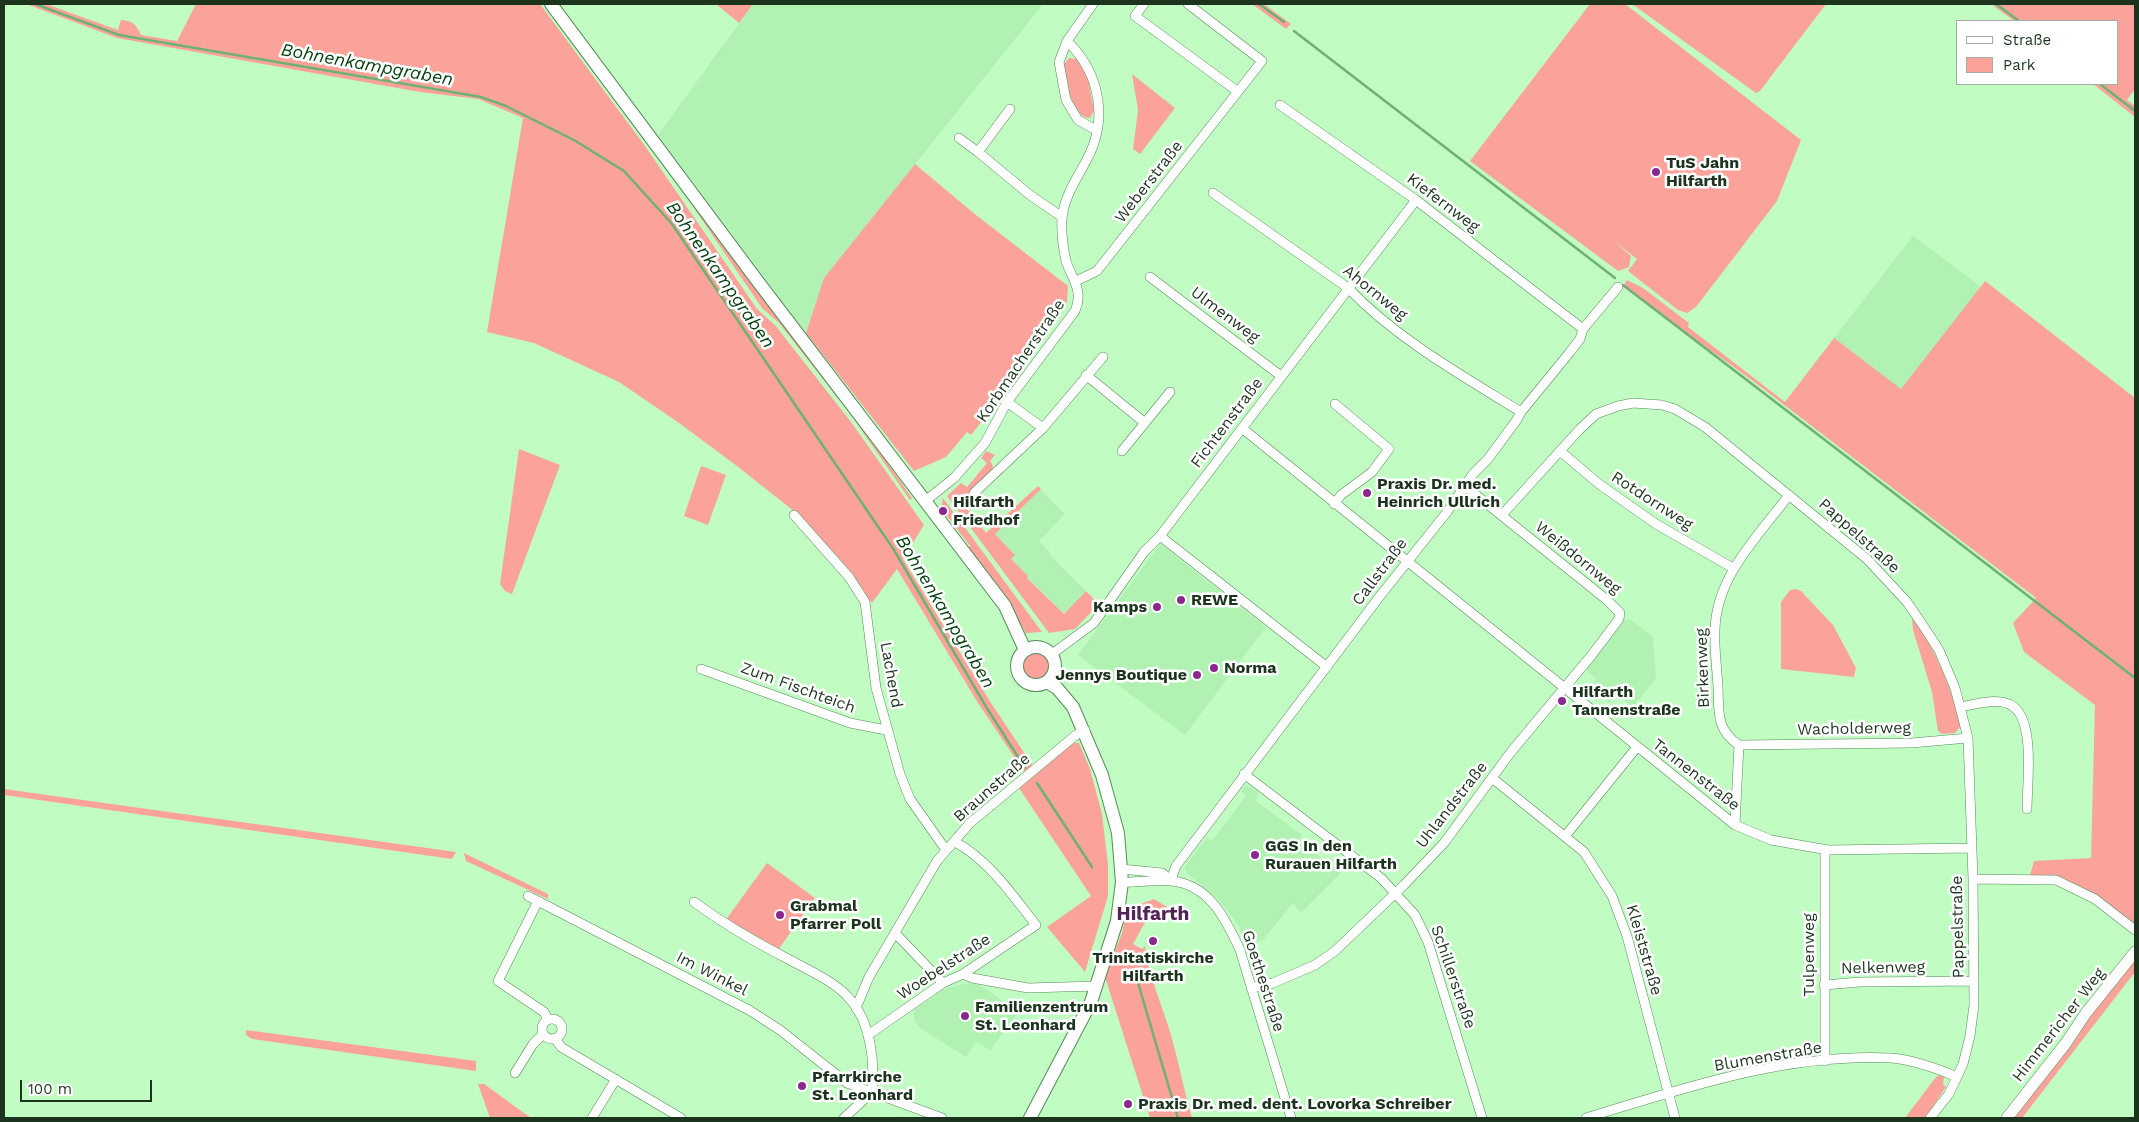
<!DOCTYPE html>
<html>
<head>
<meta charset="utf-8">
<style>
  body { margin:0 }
  #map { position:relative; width:2139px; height:1122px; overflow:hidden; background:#c1fcc3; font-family:"Work Sans",sans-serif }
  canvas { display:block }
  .frame { position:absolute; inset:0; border:5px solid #1c341e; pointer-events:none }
  .legend { position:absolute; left:1956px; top:20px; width:162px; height:65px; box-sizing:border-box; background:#fff; border:1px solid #a4aea5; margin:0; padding:6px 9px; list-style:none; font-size:15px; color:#1c341e }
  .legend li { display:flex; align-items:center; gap:10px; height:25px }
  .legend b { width:25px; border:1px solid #a4aea5 }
  .scale { position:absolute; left:20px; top:1080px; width:132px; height:22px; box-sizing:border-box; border:2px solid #1c341e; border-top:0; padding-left:6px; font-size:15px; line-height:18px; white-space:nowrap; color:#1c341e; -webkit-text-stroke:4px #fff; paint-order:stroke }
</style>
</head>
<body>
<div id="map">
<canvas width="2139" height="1122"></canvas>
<div class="frame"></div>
<ul class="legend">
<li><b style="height:6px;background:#fff"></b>Straße</li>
<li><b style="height:14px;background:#fba39b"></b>Park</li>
</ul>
<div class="scale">100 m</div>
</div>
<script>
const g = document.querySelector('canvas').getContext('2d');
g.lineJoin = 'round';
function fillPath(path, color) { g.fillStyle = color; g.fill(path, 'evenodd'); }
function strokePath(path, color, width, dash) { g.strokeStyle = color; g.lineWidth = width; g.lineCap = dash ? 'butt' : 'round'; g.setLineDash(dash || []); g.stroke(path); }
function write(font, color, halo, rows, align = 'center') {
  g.font = font + ' "Work Sans",sans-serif'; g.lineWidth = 5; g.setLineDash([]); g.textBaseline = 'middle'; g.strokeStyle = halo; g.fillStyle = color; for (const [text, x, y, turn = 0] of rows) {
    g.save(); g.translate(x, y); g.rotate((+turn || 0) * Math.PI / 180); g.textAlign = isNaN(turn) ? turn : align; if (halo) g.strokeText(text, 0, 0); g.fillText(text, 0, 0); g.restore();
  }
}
fillPath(new Path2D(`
  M753,4H1043L824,278L806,333L658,135Z
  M1913,236L1981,287L1901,390L1834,338Z
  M1040,489L1065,514L1039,541L1050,552L1049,554L1086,591L1064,614L1027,577L1028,576L1011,559L1015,555L995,534Z
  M1160,544L1266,627L1185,735L1078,655Z
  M1630,619L1653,637L1656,678L1633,707L1616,695L1609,703L1590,687L1596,679L1586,670L1623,620Z
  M1246,785L1258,792L1256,801L1302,835L1298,841L1341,873L1301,913L1293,903L1263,940L1246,946L1239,926L1220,901L1189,875L1184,868L1207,837L1212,841L1246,796L1241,791Z
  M968,983L979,985L991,992L1018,1013L990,1050L976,1042L966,1057L920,1028L914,1020V1010L943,989Z`), '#b1f2b3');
fillPath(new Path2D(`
  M26,4H46L118,30L121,20C131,20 137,25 141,35L177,41L196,4H540L645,146L757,309L775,325L851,422L924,525L903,559L991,703L1033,766L1025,773L978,703L897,569L872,603L795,512L737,466L679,423L619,382L534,343L487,332L523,118L478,99L420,92L117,38Z
  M545,4H549L745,275L872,441L912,498L910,500L851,415L779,323L762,308L668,170Z
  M716,4H753L739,23Z
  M1252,4H1264L1291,24L1286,29Z
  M1590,4H1625L1801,140L1777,201L1696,307L1687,313L1678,310L1628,271L1637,259L1615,242L1631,256L1629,267L1618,271L1470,161Z
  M1632,4H1826L1760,91L1756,93Z
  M1991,4H2135V89L2127,100L2135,106V117L2093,84H2118V21H2014Z
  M1069,58L1077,59L1088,78L1094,111L1090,118C1072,119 1066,79 1063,65Z
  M1132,74L1175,108L1140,154L1133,149L1138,110Z
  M915,164L976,215L1068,286L1067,302L1018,368L988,403L993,407L971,435L967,432L946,457L914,471L806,333L824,278Z
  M1627,280L1643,288L1689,323L1688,327L1785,402L1834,338L1901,389L1985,281L2135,398V925C2102,900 2074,873 2030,875L2034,861L2091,858L2095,705L2024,652L2013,623L2036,598L1753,381L1623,287Z
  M519,449L560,465L512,594L505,591L500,584Z
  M986,451L995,455L990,461L993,466L992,470L961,501L986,533L1038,486L1041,489L995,534L1015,555L1011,559L1028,576L1027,578L1064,614L1086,591L1099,604L1075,629L1049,633L947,496L961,483L967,487L987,463L981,458Z
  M701,466L726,475L708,525L684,516Z
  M943,498L1042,632L1026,633L1009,604L968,548L970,546L947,516L945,518L941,507Z
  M1796,589L1801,591L1833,625L1856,668L1854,677L1781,669V602L1790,590Z
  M1912,619H1915C1936,653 1951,686 1961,726L1955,733L1942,734L1938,731L1932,692L1913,630Z
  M1023 666a13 13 0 1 1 26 0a13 13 0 1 1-26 0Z
  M1073,743H1079L1090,769L1102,814L1108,864V896L1085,972L1047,927L1091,896L1019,788Z
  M4,789L456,852L452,859L4,795Z
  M464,853L548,894V899L466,861Z
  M767,863L815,898L778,950L725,921Z
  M1154,899L1167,907L1144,924L1133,944L1142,949L1145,946C1149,977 1162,1005 1171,1035C1179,1063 1184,1091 1192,1118H1150L1105,977L1122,933L1127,909Z
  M2135,958V972L2022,1118H2013Z
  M246,1030L476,1061V1071L252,1039L246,1035Z
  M1941,1075L1944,1076L1943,1084L1946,1087L1925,1118H1905L1936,1077Z
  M478,1084H484L531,1118H490Z`), '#fba39b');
strokePath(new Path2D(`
  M35,4L119,35L481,97L506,106L574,140L624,171L672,224L894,550L985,705L1025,768
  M1259,4L1284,22
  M1996,4L2019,21
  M1294,31L1615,278
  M2100,84L2135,111
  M1623,285L2135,678
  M1037,783L1092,867
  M1138,983L1178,1118`), '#6fb173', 2.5);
const minor = new Path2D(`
  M1144,4L1135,16L1237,91
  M1067,41L1059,62L1066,100L1078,120L1096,130
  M1280,105L1416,200L1583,329
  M1010,109L978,152L1030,195L1062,217
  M959,138L978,152
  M1213,193L1348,288C1397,339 1461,375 1521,412
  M1150,277L1281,376
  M1076,281L1097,271L1262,61L1188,4
  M1086,375L1145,423
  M1007,402L1043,428L1103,357
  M1243,429L1735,825L1771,840L1828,850L1971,848
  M1122,451L1170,392
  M1560,451L1599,484L1656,524L1733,568
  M974,493L1043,428
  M924,502L954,478L985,443L1007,402L1075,311C1084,291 1072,279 1066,261C1063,247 1061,233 1062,219C1064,192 1084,170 1093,146C1107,107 1095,68 1067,41L1093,4
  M1334,504L1341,495L1372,472L1389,449L1335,404
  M794,515L849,577L865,602L876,688L900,774L910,799L946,850
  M1502,515L1579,430L1596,414L1618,406L1633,403L1662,405L1675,409L1705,427L1867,559L1907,602L1922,624L1939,650L1955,688L1968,738L1973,879L1974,1005L1970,1036L1963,1064L1949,1094L1930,1118
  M1160,536L1327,667
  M1052,654L1094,623L1144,552L1160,536L1416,200
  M701,669L850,723L886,730
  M1961,707C1976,704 2001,696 2014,707C2035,724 2027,784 2027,809
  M1739,745L1912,743L1968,738
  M1244,774L1381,878L1415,915L1428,942L1482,1118
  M1492,778L1584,852L1612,896L1627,936L1675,1118
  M1735,825L1739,745C1716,730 1719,712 1718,687C1717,668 1714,649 1715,630C1716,576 1759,535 1789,495
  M1566,835L1637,747
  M1825,849V1061
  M1121,869L1162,873L1171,880
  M1973,879L2056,880L2095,899L2135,930
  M1171,880L1176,866L1380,596L1447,512L1473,474L1488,459L1516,421L1521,412L1570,352L1580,339L1583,329L1618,287
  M1122,882C1138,883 1156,879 1172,881C1210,885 1226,920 1240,950L1291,1118
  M528,896L749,1010L780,1030L847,1083L942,1118
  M538,901L498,981L544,1012L548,1020
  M694,902C724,924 755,942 788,959C808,970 834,981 849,998C871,1022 875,1062 872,1092
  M895,933L943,983
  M963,974L972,978L1028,988L1097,986
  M1824,985L1860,982L1974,981
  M1251,988L1273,983L1315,965L1335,951L1404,885L1444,843L1511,752L1591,656L1619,619L1620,613L1607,600L1466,487
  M856,1008L869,977L937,861L970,823L1076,735L1085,730
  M542 1029a10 10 0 1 1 20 0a10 10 0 1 1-20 0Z
  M868,1035L943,983L963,974L1036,925C1013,896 989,860 955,842
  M555,1038L561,1047L681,1118
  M515,1073L533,1044L543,1034
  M592,1118L616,1079
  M844,1118L872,1092
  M1586,1118C1684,1088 1787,1053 1891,1058C1914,1060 1936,1068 1957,1077`);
const tertiary = new Path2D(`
  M2007,1118L2066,1043L2086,1013L2135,952`);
const secondary = new Path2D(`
  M551,4L756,279L1005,606L1025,650
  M1017 666a19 19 0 1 1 38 0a19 19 0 1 1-38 0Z
  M1030,1118L1091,1002L1117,921L1122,882L1118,833L1102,775L1073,707L1057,688L1047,682`);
strokePath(minor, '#548b57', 10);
strokePath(tertiary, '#548b57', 12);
strokePath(secondary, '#548b57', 14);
strokePath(minor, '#fff', 9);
strokePath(tertiary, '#fff', 11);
strokePath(secondary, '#fff', 12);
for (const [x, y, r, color] of [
  [1656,172,5,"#8b2890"],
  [1367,493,5,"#8b2890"],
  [943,511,5,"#8b2890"],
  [1181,600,5,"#8b2890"],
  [1157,607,5,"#8b2890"],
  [1214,668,5,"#8b2890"],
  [1197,675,5,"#8b2890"],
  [1562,701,5,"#8b2890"],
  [1255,855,5,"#8b2890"],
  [780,915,5,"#8b2890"],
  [1153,941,5,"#8b2890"],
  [965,1016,5,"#8b2890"],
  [802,1086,5,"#8b2890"],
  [1128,1104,5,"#8b2890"]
]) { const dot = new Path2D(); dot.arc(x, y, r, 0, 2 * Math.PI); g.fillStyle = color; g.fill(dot); strokePath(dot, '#fff', 2); }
write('bold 16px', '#1c341e', '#fff', [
  ["TuS Jahn",1666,163],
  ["Hilfarth",1666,181],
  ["Praxis Dr. med.",1377,484],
  ["Heinrich Ullrich",1377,502],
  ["Hilfarth",953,502],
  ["Friedhof",953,520],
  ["REWE",1191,600],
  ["Kamps",1147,607,"right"],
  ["Norma",1224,668],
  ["Jennys Boutique",1187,675,"right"],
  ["Hilfarth",1572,692],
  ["Tannenstraße",1572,710],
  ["GGS In den",1265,846],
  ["Rurauen Hilfarth",1265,864],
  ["Grabmal",790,906],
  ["Pfarrer Poll",790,924],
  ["Trinitatiskirche",1153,958,"center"],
  ["Hilfarth",1153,976,"center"],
  ["Familienzentrum",975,1007],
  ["St. Leonhard",975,1025],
  ["Pfarrkirche",812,1077],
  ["St. Leonhard",812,1095],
  ["Praxis Dr. med. dent. Lovorka Schreiber",1138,1104]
], 'left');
write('16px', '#1c341e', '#fff', [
  ["Weberstraße",1149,182,-52],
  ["Kiefernweg",1443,203,37],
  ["Ahornweg",1375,293,39],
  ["Ulmenweg",1225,315,37],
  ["Korbmacherstraße",1021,361,-56],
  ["Fichtenstraße",1227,423,-53],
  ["Rotdornweg",1652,501,33],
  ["Pappelstraße",1859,536,42],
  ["Weißdornweg",1578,558,39],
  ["Callstraße",1380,572,-53],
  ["Birkenweg",1703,668,-92],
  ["Lachend",891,675,80],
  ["Zum Fischteich",798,688,20],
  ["Wacholderweg",1854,729,-1],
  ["Tannenstraße",1696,775,38],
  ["Braunstraße",992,788,-41],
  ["Uhlandstraße",1452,805,-52],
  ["Pappelstraße",1958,927,-91],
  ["Kleiststraße",1644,950,74],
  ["Tulpenweg",1809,955,-90],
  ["Woebelstraße",944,967,-33],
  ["Nelkenweg",1883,968,-1],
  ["Im Winkel",712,974,27],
  ["Schillerstraße",1453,977,71],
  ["Goethestraße",1263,981,72],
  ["Himmericher Weg",2059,1025,-52],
  ["Blumenstraße",1768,1057,-10]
]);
write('italic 18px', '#003e0b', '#fff', [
  ["Bohnenkampgraben",367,65,10],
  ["Bohnenkampgraben",720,275,55],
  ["Bohnenkampgraben",945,612,59]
]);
write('bold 19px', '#532456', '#fff', [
  ["Hilfarth",1153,914]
]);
</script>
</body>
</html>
